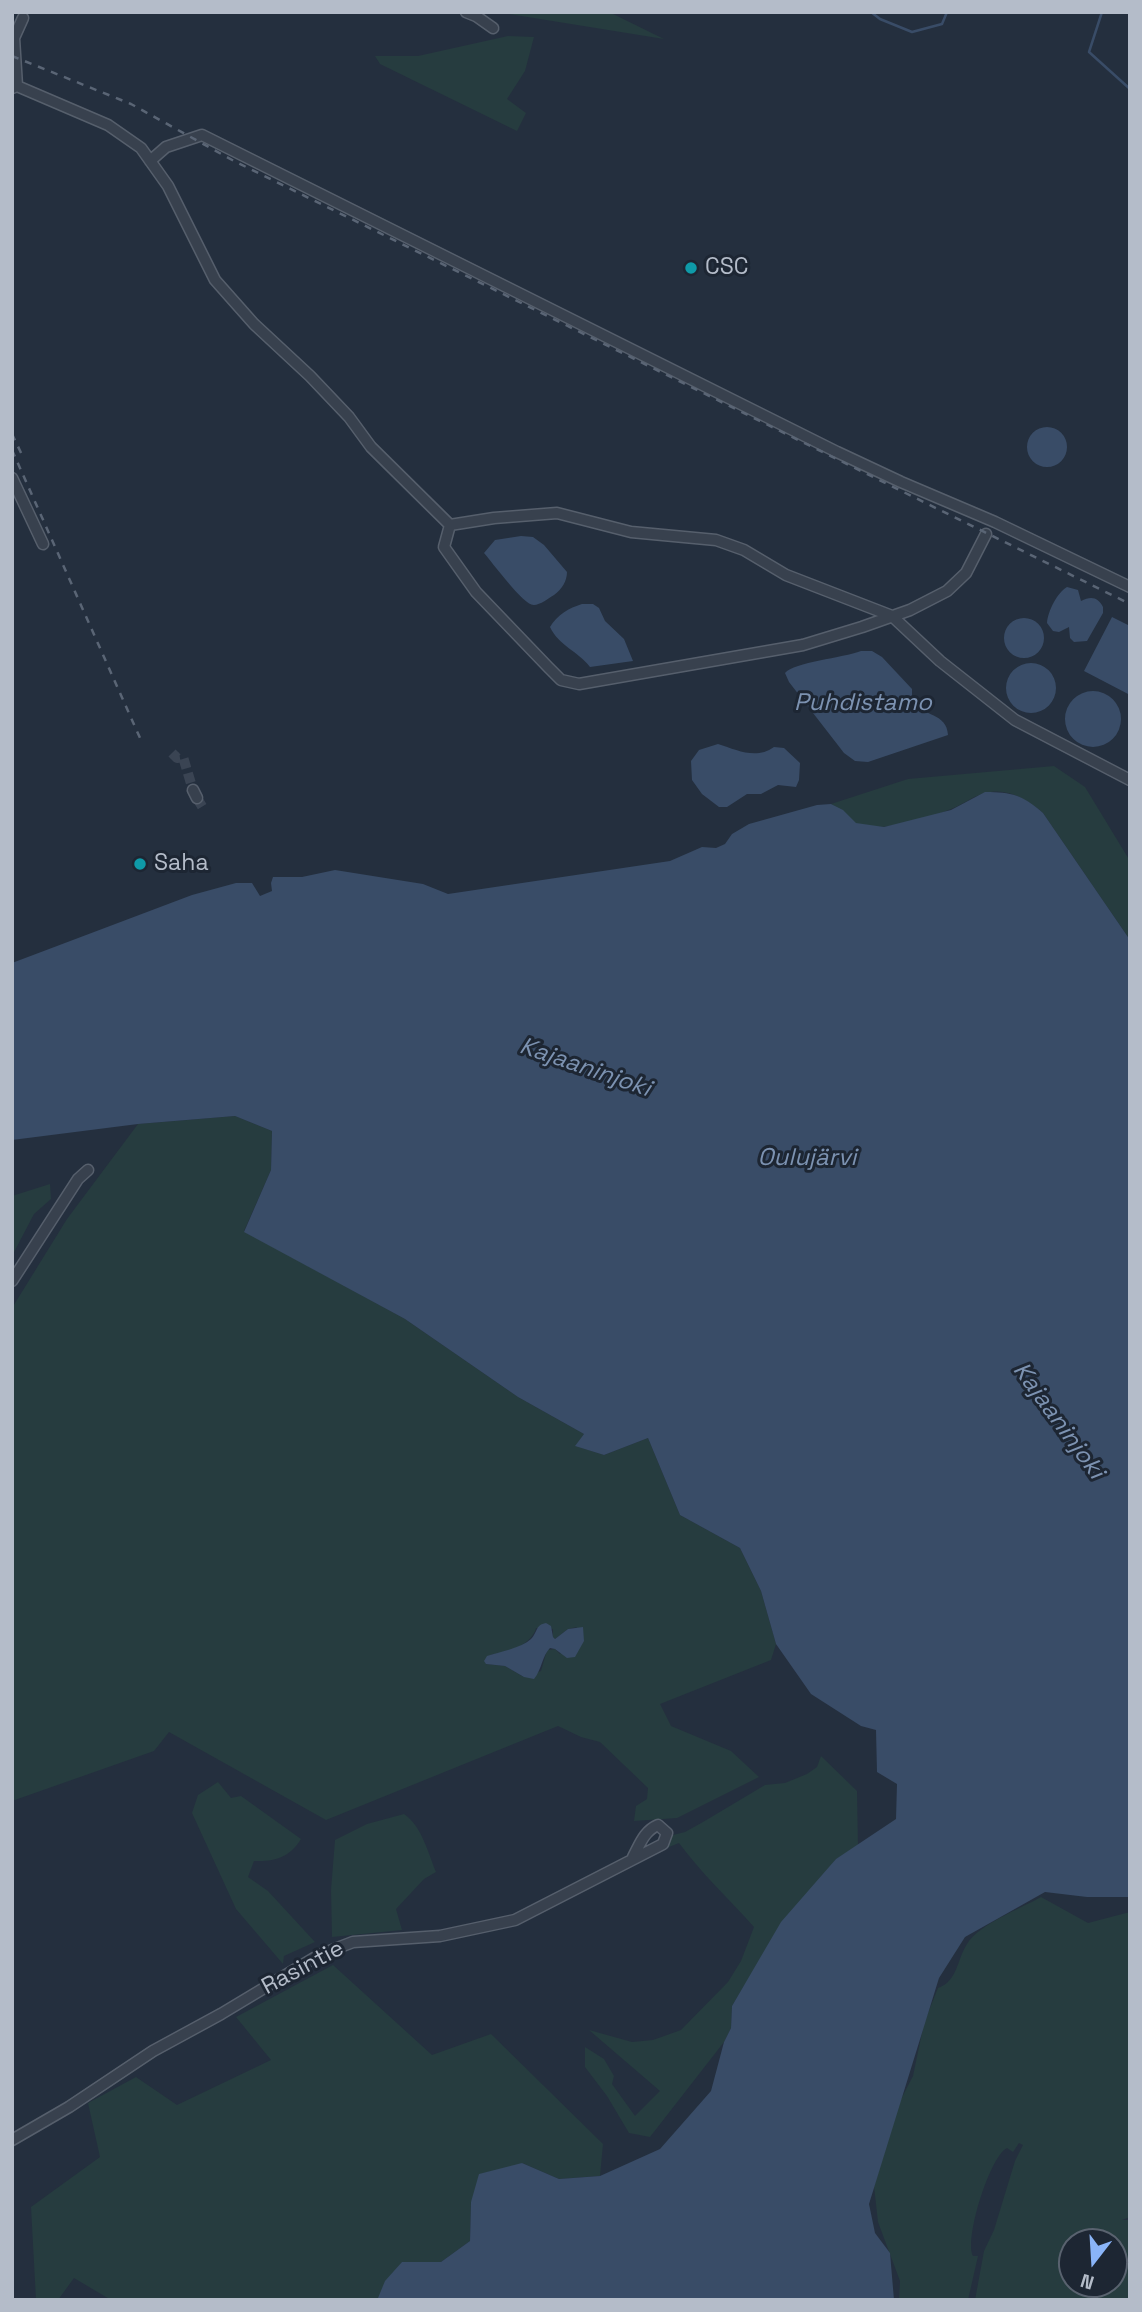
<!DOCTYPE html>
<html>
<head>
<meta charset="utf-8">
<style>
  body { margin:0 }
  #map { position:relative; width:1142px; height:2312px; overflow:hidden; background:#242f3e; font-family:"Space Grotesk",sans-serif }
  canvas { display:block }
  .frame { position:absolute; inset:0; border:14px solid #b4bcc9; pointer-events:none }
  .north { position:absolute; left:1058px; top:2228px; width:70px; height:70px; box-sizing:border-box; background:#1d2633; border:2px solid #59626f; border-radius:50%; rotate:197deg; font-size:19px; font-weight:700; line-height:28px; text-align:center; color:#b4bcc9 }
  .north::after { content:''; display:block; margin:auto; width:24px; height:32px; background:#8ab4f8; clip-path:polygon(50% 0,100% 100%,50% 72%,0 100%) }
</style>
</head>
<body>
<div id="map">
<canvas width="1142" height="2312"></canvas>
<div class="frame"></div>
<div class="north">N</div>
</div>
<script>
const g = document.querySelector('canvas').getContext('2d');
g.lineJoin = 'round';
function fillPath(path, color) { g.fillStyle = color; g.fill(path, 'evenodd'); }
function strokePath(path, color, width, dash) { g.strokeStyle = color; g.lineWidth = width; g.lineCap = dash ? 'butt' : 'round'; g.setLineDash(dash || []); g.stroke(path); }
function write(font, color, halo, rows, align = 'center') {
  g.font = font + ' "Space Grotesk",sans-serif'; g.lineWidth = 6; g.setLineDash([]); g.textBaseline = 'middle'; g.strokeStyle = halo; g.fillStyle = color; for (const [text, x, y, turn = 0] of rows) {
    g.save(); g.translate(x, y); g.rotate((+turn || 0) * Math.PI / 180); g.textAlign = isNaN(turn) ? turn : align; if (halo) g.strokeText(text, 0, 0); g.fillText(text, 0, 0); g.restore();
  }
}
fillPath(new Path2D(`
  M505,12H609L664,39L509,14Z
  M508,36L534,37L525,71L507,99L526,113L517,131L380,64L375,56H418Z
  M1054,766L1085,787L1130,861V940L1043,813C1027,799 1007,787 985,793C973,796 962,805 951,809C931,818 876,834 856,824C849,819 842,810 831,804L908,779Z
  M235,1116L272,1131L271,1170L244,1231L405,1319L518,1397L584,1434L576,1446L604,1455L648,1438L680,1515L740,1548L761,1591L776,1644L771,1660L660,1704L671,1726L731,1751L759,1777L677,1818L634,1821L636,1806L647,1799L648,1788L600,1742L581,1737L558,1726L326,1820L169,1732L154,1751L12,1801V1308L67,1219L138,1124ZM577,1627L560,1654L555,1649L547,1650L541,1671L524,1677L505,1666L486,1664L492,1654C508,1654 532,1644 536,1628L553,1629V1637L555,1639L568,1629Z
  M50,1184L51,1199L34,1214L12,1256V1196Z
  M821,1756L857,1791L858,1846L836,1859L744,1986L732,2006L731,2028L724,2042L650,2137L629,2133L607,2096L585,2067V2047L604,2059L614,2076L612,2084L635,2116L660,2091L589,2030L632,2042L653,2040L681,2030L728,1982L741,1961L754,1927C729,1899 701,1873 679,1843L659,1851L669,1836L685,1832L703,1822L765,1785L785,1783L807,1774L817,1767Z
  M218,1782L231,1798L241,1796L301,1839C290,1857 275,1862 254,1861L248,1877L268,1891L315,1942L284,1956L283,1964L236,1909L192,1813L198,1795Z
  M404,1814C422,1826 428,1853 436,1872L424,1879L396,1909L402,1930L332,1937L331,1890L335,1840L367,1824Z
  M1041,1897L1088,1923L1130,1912V2217L1122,2220H1130V2300H975L984,2251L994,2230L1015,2161L1023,2145L1019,2143L1013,2152L1007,2148C990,2156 964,2239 973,2256H978L968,2300H899L900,2281L878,2222L874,2186L899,2103L913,2076L924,2023L938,1988C958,1981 957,1959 967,1944C979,1924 1020,1909 1041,1897ZM1072,2242H1114V2284H1072Z
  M333,1965L432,2055L491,2034L603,2144L600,2176L559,2179L522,2163L471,2202L470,2241L441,2262H402L378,2298L381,2300H111L74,2278L58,2300H36L31,2207L100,2157L88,2103L136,2077L177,2105L271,2060L236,2017Z`), '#263c3f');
fillPath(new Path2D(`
  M1027 447a20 20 0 1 1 40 0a20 20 0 1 1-40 0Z
  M521,536L533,537L544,545L567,572C567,581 562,589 554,595C549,598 540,605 534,605C524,606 492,562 484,553L495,540Z
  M1067,587L1078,590L1081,601C1091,596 1098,597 1103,607V613L1087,641L1074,642L1070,638L1069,627L1059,632L1053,631L1047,623C1048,611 1057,593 1067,587Z
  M582,604H593L599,608L605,621L624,639L633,661L590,667C578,651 559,646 550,627C557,615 569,608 582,604Z
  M1112,617L1130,626V695L1084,671Z
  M1004 638a20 20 0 1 1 40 0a20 20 0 1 1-40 0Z
  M861,651H872L882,657L912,689V702C923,716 947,713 948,735L868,762L855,761L844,753L789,682L785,673C794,662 843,658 861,651Z
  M1006 688a25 25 0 1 1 50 0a25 25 0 1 1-50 0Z
  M1065 719a28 28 0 1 1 56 0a28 28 0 1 1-56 0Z
  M718,744C737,750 756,760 774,747L784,748L800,763L799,780L796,787L778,785L761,794H747L727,807H719L702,794L692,780L691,761L699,750Z
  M985,792C1012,792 1023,795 1043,813L1130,940V1897H1087L1045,1892L965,1937L939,1978L869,2204L875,2233L890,2253L894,2300H381L378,2298L385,2281L402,2262H441L470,2241L471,2202L479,2174L522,2163L559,2179L600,2176L660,2149L711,2091L724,2042L731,2028L732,2006L781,1922L836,1859L896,1819L897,1784L877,1772L876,1730L861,1726L811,1694L776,1644L761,1591L740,1548L680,1515L648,1438L604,1455L575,1446L584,1434L518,1397L405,1319L244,1232L271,1170L272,1131L235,1116L138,1124L12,1140V963L192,895L236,883H252L260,896L272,891L271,883L273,877H302L335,870L423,884L448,894L670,861L702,847L716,848L725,844L732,834L749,824L817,805L831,804L843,810L856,823L884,827L951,810Z
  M546,1623L551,1626L553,1637L555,1639L568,1629L583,1627L584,1641L575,1657L567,1658L555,1649L550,1648C542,1656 542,1669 534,1679L524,1677L505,1666L486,1664L484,1661L487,1656C499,1652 521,1648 531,1639C538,1632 535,1625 546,1623Z`), '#394c67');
strokePath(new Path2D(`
  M871,12L880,19L912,32L942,24L947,12
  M1102,12L1089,52L1130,89`), '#394c67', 2.5);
strokePath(new Path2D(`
  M172,753L177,758L183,757L193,790
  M197,798L203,808`), '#3a4453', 10, [10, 5]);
const street = new Path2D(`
  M466,12L476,16L493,28
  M17,86L108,125L141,148L168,186L215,280L254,324L310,376L349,417L371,447L450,525
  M12,88L17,86L14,38L23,18
  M150,161L166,147L202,135L837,452L901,482L995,522L1130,587
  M12,478L43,544
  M986,534L966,573L947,591L910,610L862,627L803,645L579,684L561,680L548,667L476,592L444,547L450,525L494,518L557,513L631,532L716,540L744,550L786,575L892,616L940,661L1015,720L1130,780
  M193,790L197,798
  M12,1281L78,1179L88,1170
  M12,2140L69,2107L153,2051L221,2014L319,1955L353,1942L440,1936L515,1920L663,1844L667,1833L658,1825C644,1831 640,1844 633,1857`);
strokePath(street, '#565f6c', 13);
strokePath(street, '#38414e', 10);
strokePath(new Path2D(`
  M12,56L131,104L234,161L1130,604
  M12,434L24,459
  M12,450L140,738`), '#5a6575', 2.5, [7, 7]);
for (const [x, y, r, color] of [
  [691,268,7,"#0f9aa8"],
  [140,864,7,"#0f9aa8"]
]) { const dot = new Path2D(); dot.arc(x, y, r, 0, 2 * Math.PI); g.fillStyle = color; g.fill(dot); strokePath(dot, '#1d2633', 2.5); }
write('23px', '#b4bcc9', '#1d2633', [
  ["CSC",705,268],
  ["Saha",154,864]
], 'left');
write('23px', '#b4bcc9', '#1d2633', [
  ["Rasintie",303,1968,-28]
]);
write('italic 24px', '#7c92b1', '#1d2633', [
  ["Puhdistamo",863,703],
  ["Kajaaninjoki",585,1068,19],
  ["Oulujärvi",807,1158],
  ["Kajaaninjoki",1058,1421,54]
]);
</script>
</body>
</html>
